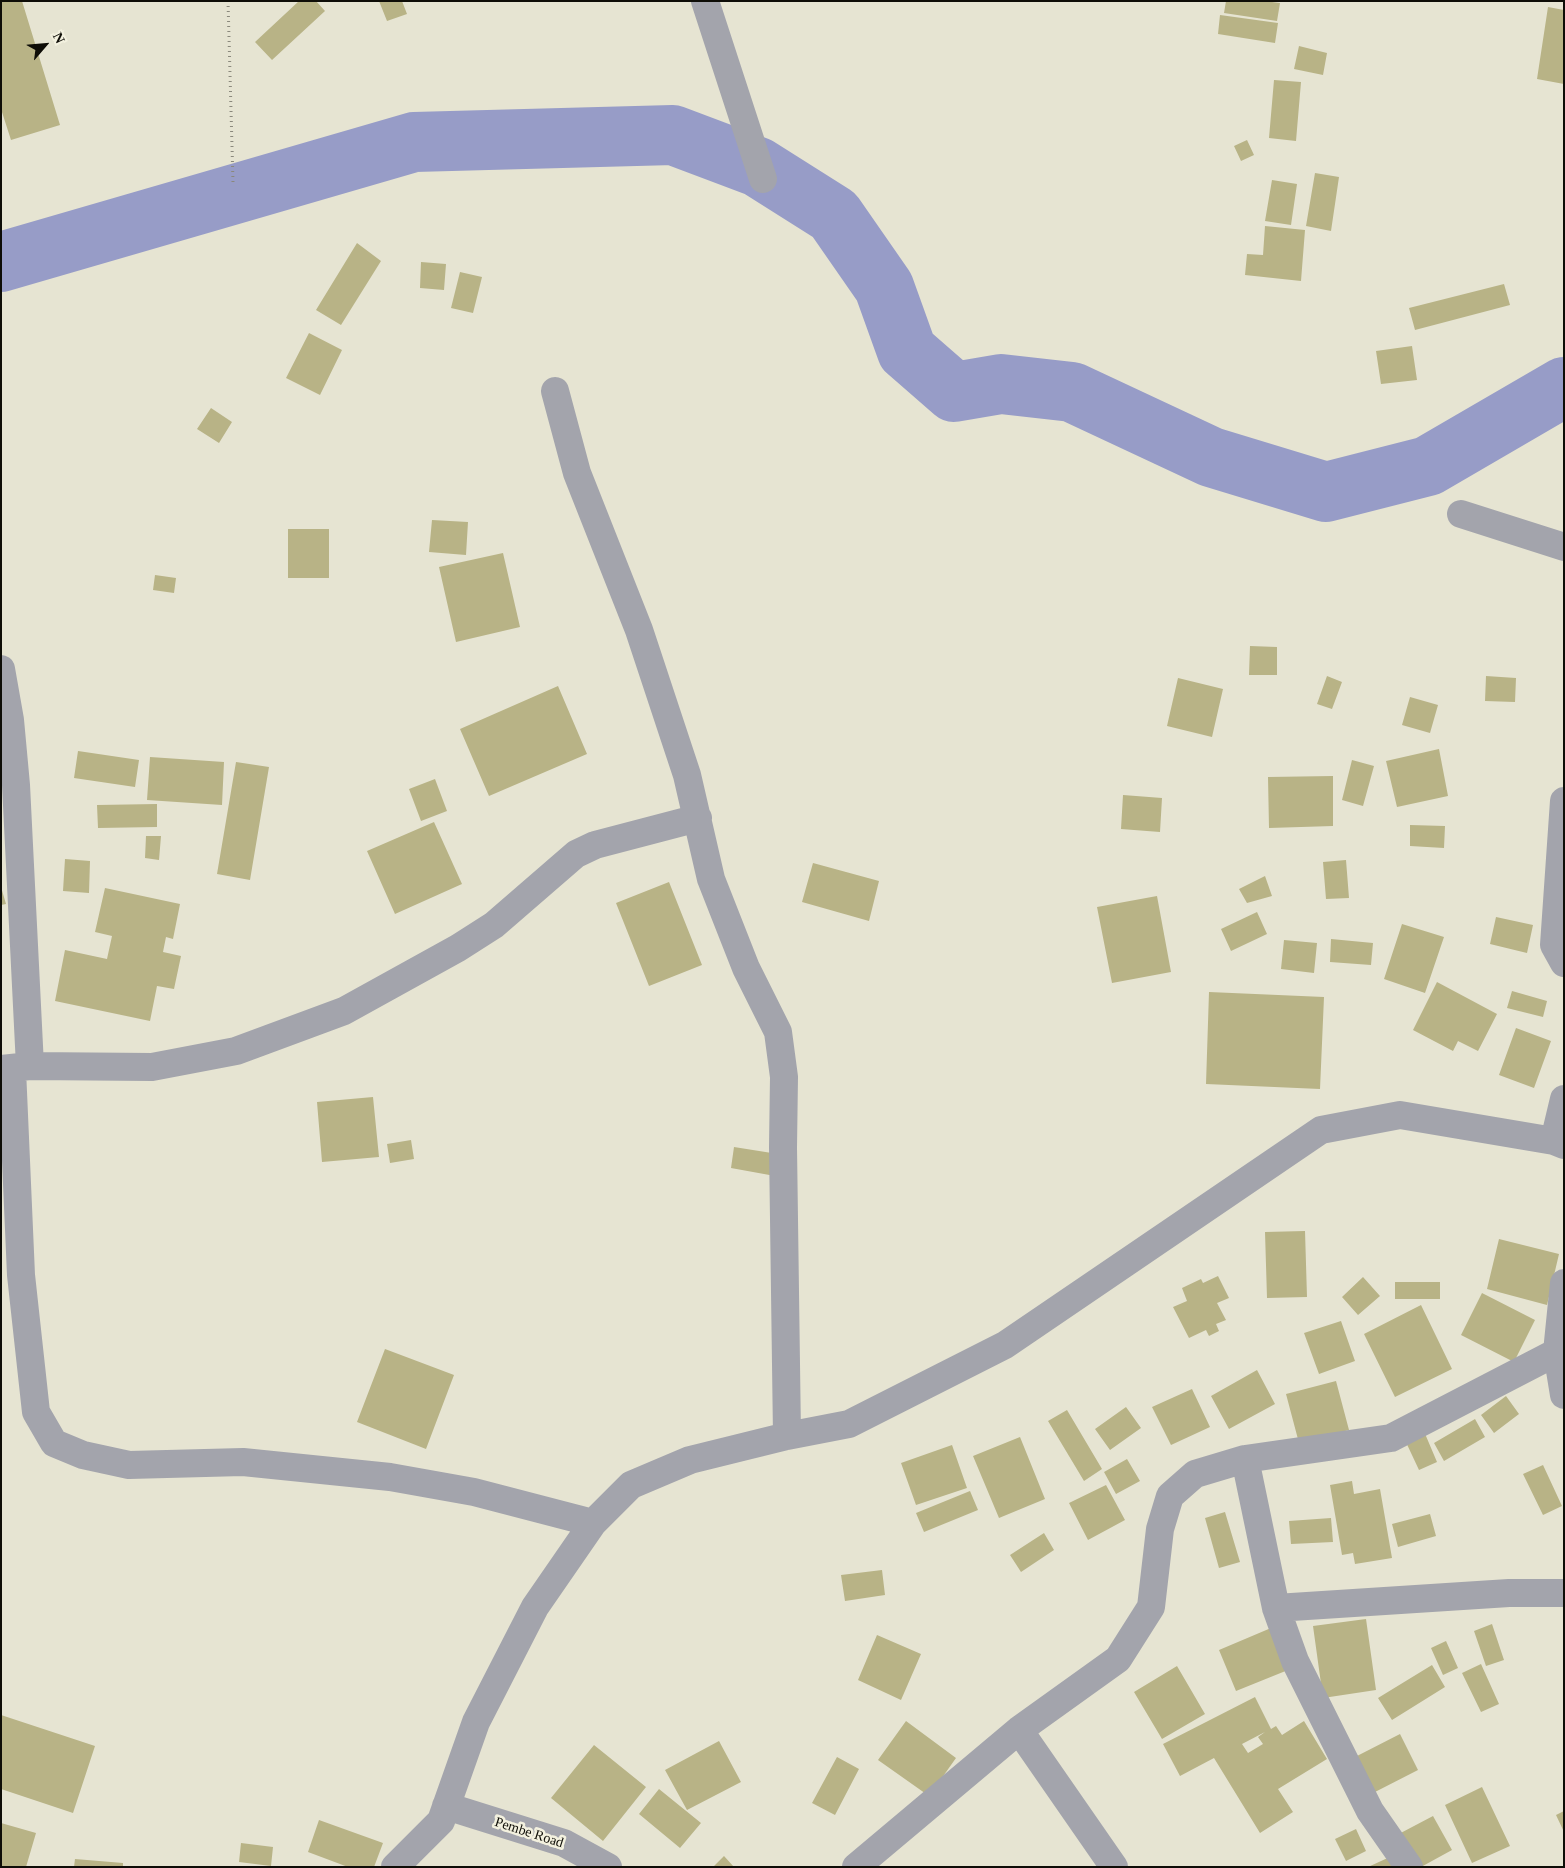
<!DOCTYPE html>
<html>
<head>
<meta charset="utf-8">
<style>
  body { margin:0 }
  #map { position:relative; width:1565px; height:1868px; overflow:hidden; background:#e6e4d2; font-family:"Times New Roman",serif }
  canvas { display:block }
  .frame { position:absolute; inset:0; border:2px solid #0e0d07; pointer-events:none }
  .north { position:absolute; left:20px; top:20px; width:50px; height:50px; -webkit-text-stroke:4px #f3f1df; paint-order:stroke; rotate:63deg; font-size:14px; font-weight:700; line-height:20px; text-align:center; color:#0e0d07 }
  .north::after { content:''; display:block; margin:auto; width:18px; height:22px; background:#0e0d07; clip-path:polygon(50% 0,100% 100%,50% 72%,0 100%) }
</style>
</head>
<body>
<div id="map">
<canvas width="1565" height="1868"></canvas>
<div class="frame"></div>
<div class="north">N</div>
</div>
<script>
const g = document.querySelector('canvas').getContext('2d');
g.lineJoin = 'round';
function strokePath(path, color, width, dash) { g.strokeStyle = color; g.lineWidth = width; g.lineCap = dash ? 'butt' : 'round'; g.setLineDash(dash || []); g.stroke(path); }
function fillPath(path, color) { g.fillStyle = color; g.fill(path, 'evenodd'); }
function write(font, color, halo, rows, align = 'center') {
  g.font = font + ' "Times New Roman",serif'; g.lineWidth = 5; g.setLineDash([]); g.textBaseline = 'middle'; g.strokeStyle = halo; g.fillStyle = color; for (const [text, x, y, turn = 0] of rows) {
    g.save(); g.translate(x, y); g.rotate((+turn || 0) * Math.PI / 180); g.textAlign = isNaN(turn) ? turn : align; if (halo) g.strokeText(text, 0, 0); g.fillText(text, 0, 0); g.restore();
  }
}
strokePath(new Path2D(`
  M1,262L414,142L673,135L758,167L834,215L884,287L907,351L954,392L1001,384L1072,392L1211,457L1326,492L1428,466L1564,387`), '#979cc7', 60);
fillPath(new Path2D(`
  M1,1H22L60,125L11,140L1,109Z
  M299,1H316L325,11L272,60L255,42Z
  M379,1H402L407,14L387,21Z
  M1226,1H1264L1280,3L1277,21L1224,13Z
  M1548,7L1564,10V84L1537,79Z
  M1220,15L1278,23L1275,43L1218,34Z
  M1299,46L1327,53L1323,75L1294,69Z
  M1274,80L1301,82L1296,141L1269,138Z
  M1247,140L1254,155L1241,161L1234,146Z
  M1315,173L1339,177L1331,231L1306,226Z
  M1272,180L1297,184L1291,225L1265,221Z
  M1265,226L1305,230L1301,281L1245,275L1247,254L1263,255Z
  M357,243L381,261L341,325L316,310Z
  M421,262L446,264L444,290L420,288Z
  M460,272L482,277L473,313L451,308Z
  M1504,284L1510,305L1415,330L1409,308Z
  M309,333L342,350L320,395L286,378Z
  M1412,346L1417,380L1381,384L1376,351Z
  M211,408L232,422L219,443L197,429Z
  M432,520L468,522L466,555L429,552Z
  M288,529H329V578H288Z
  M503,553L520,627L456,642L439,567Z
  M155,575L176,578L174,593L153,590Z
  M1250,646L1277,647V675H1249Z
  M1327,676L1342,682L1332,709L1317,704Z
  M1486,676L1516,678L1515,702L1485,701Z
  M1178,678L1223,689L1212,737L1167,726Z
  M558,686L587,754L489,796L460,729Z
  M1410,697L1438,705L1430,733L1402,725Z
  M1439,749L1448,796L1397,807L1386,761Z
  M78,751L139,760L135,787L74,778Z
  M150,757L224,762L222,805L147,800Z
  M1352,760L1374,766L1363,806L1342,800Z
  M236,762L269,767L250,880L217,874Z
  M1333,776V826L1269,828L1268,777Z
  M435,779L447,811L421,821L409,789Z
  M1123,795L1162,798L1160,832L1121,829Z
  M157,804V827L98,828L97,805Z
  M434,822L462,884L395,914L367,851Z
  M1410,825L1445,826L1444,848L1410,846Z
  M146,836H161L159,860L145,858Z
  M65,859L90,861L89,893L63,891Z
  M1346,860L1349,898L1326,899L1323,862Z
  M813,863L879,881L869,921L802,902Z
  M1265,876L1272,896L1247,903L1239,889Z
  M669,882L702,965L649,986L616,903Z
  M1,887L6,904L1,905Z
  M105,888L180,904L173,939L166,937L163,952L181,956L174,989L157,986L150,1021L55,1001L65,950L107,959L112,936L95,932Z
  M1157,896L1171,972L1112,983L1097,907Z
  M1257,912L1267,934L1231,951L1221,929Z
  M1496,917L1533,925L1527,953L1490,944Z
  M1402,924L1444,937L1425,993L1384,979Z
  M1331,939L1373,943L1371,965L1330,962Z
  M1284,940L1317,943L1314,973L1281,969Z
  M1437,982L1497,1014L1478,1051L1458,1041L1453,1051L1413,1030Z
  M1512,991L1547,1001L1543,1017L1507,1008Z
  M1209,992L1324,997L1320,1089L1206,1084Z
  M1516,1028L1551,1041L1534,1088L1499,1075Z
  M373,1097L379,1157L322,1162L317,1102Z
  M411,1140L414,1159L390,1163L387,1144Z
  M734,1147L778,1154L775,1176L731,1168Z
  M1305,1231L1307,1297L1267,1298L1265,1232Z
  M1499,1239L1559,1254L1547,1305L1487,1289Z
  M1218,1276L1229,1298L1217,1303L1226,1320L1216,1324L1219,1331L1209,1336L1206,1330L1189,1338L1173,1307L1187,1301L1182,1288L1201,1279L1203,1283Z
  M1363,1277L1380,1296L1358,1315L1342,1297Z
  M1395,1282H1440V1299H1395Z
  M1482,1293L1535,1320L1514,1362L1461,1335Z
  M1421,1305L1452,1369L1395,1397L1364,1334Z
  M1341,1321L1355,1361L1319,1374L1304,1333Z
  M385,1349L454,1375L426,1449L357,1422Z
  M1257,1370L1275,1404L1229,1429L1211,1396Z
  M1336,1381L1349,1430L1299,1443L1286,1394Z
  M1192,1389L1210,1427L1171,1445L1152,1407Z
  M1506,1396L1519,1414L1494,1433L1481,1415Z
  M1126,1407L1141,1428L1110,1450L1095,1429Z
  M1067,1410L1102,1469L1084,1481L1048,1421Z
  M1475,1419L1485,1437L1444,1461L1434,1443Z
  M1423,1429L1437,1462L1419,1470L1404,1438Z
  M1020,1437L1045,1499L999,1518L973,1456Z
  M952,1445L967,1488L916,1505L901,1463Z
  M1127,1459L1140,1481L1116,1494L1104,1472Z
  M1543,1465L1562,1506L1543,1515L1523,1474Z
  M1352,1481L1354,1494L1380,1489L1392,1558L1355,1564L1353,1553L1342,1555L1330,1485Z
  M1106,1485L1125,1520L1088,1540L1069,1503Z
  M970,1491L978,1510L924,1532L916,1513Z
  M1225,1512L1240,1562L1219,1568L1205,1518Z
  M1430,1514L1436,1536L1398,1547L1392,1524Z
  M1331,1518L1333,1542L1291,1544L1289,1521Z
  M1044,1533L1054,1550L1021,1572L1010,1555Z
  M882,1570L885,1595L845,1601L841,1575Z
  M1366,1619L1376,1690L1323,1698L1313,1626Z
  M1492,1624L1504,1660L1486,1666L1474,1631Z
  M1271,1628L1288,1670L1236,1691L1219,1650Z
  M877,1635L921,1654L901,1700L858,1680Z
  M1446,1641L1458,1668L1443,1675L1431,1648Z
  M1481,1664L1499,1704L1481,1712L1462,1673Z
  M1432,1665L1445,1687L1392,1720L1378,1698Z
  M1177,1666L1205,1714L1162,1739L1134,1692Z
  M1255,1697L1271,1729L1276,1726L1282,1735L1304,1721L1327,1759L1278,1789L1293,1812L1260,1833L1214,1758L1180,1776L1163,1744ZM1265,1732L1258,1737L1263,1744L1248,1753L1242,1744Z
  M1,1715L95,1746L73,1813L1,1789Z
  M906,1721L956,1758L929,1796L878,1760Z
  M1400,1734L1418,1770L1375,1792L1357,1756Z
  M719,1741L741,1782L687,1810L665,1770Z
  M594,1745L646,1787L603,1841L551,1798Z
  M837,1757L859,1769L835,1815L812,1803Z
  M1482,1787L1510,1846L1472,1863L1445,1805Z
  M659,1789L701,1823L680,1848L639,1814Z
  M1564,1811V1832L1556,1815Z
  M1433,1816L1452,1850L1421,1867L1395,1836Z
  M319,1820L383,1843L374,1867H348L308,1852Z
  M1,1823L36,1833L26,1867H1Z
  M1356,1829L1366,1851L1346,1861L1335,1839Z
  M241,1843L273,1847L271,1866L239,1862Z
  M724,1856L734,1867H713Z
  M1392,1856L1397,1867H1368Z
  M75,1859L123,1863V1867H74Z`), '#b8b386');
strokePath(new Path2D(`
  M228,1L233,182`), '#8a887c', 3, [1, 4]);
strokePath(new Path2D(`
  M705,1L763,179
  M555,391L577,473L639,630L687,775L711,879L746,968L778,1032L784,1077L783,1147L787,1436
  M1461,514L1564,547
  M1,669L10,720L16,785L30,1066
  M1564,801L1554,945L1564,963
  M1,1069L30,1066L152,1067L236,1051L344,1011L458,948L494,925L576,854L595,845L698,818
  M12,1069L21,1275L36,1412L54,1443L83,1455L129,1465L243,1462L390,1477L474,1492L593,1523
  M1554,1141L1564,1099
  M1564,1283L1557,1352L1564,1395
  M1245,1459L1276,1608L1295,1661L1370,1811L1409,1867
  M1276,1608L1509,1593H1564
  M1019,1730L1114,1867
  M446,1806L564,1843L608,1867
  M395,1867L441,1821L476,1722L535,1607L593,1523L631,1485L690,1460L787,1436L849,1424L1005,1345L1321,1130L1400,1115L1554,1141L1564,1145
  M856,1867L1019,1730L1118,1659L1151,1607L1160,1529L1170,1496L1195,1474L1245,1459L1391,1438L1557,1352`), '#a3a4ac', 28);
write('14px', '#0e0d07', '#f3f1df', [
  ["Pembe Road",529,1833,18]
]);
</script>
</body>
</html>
